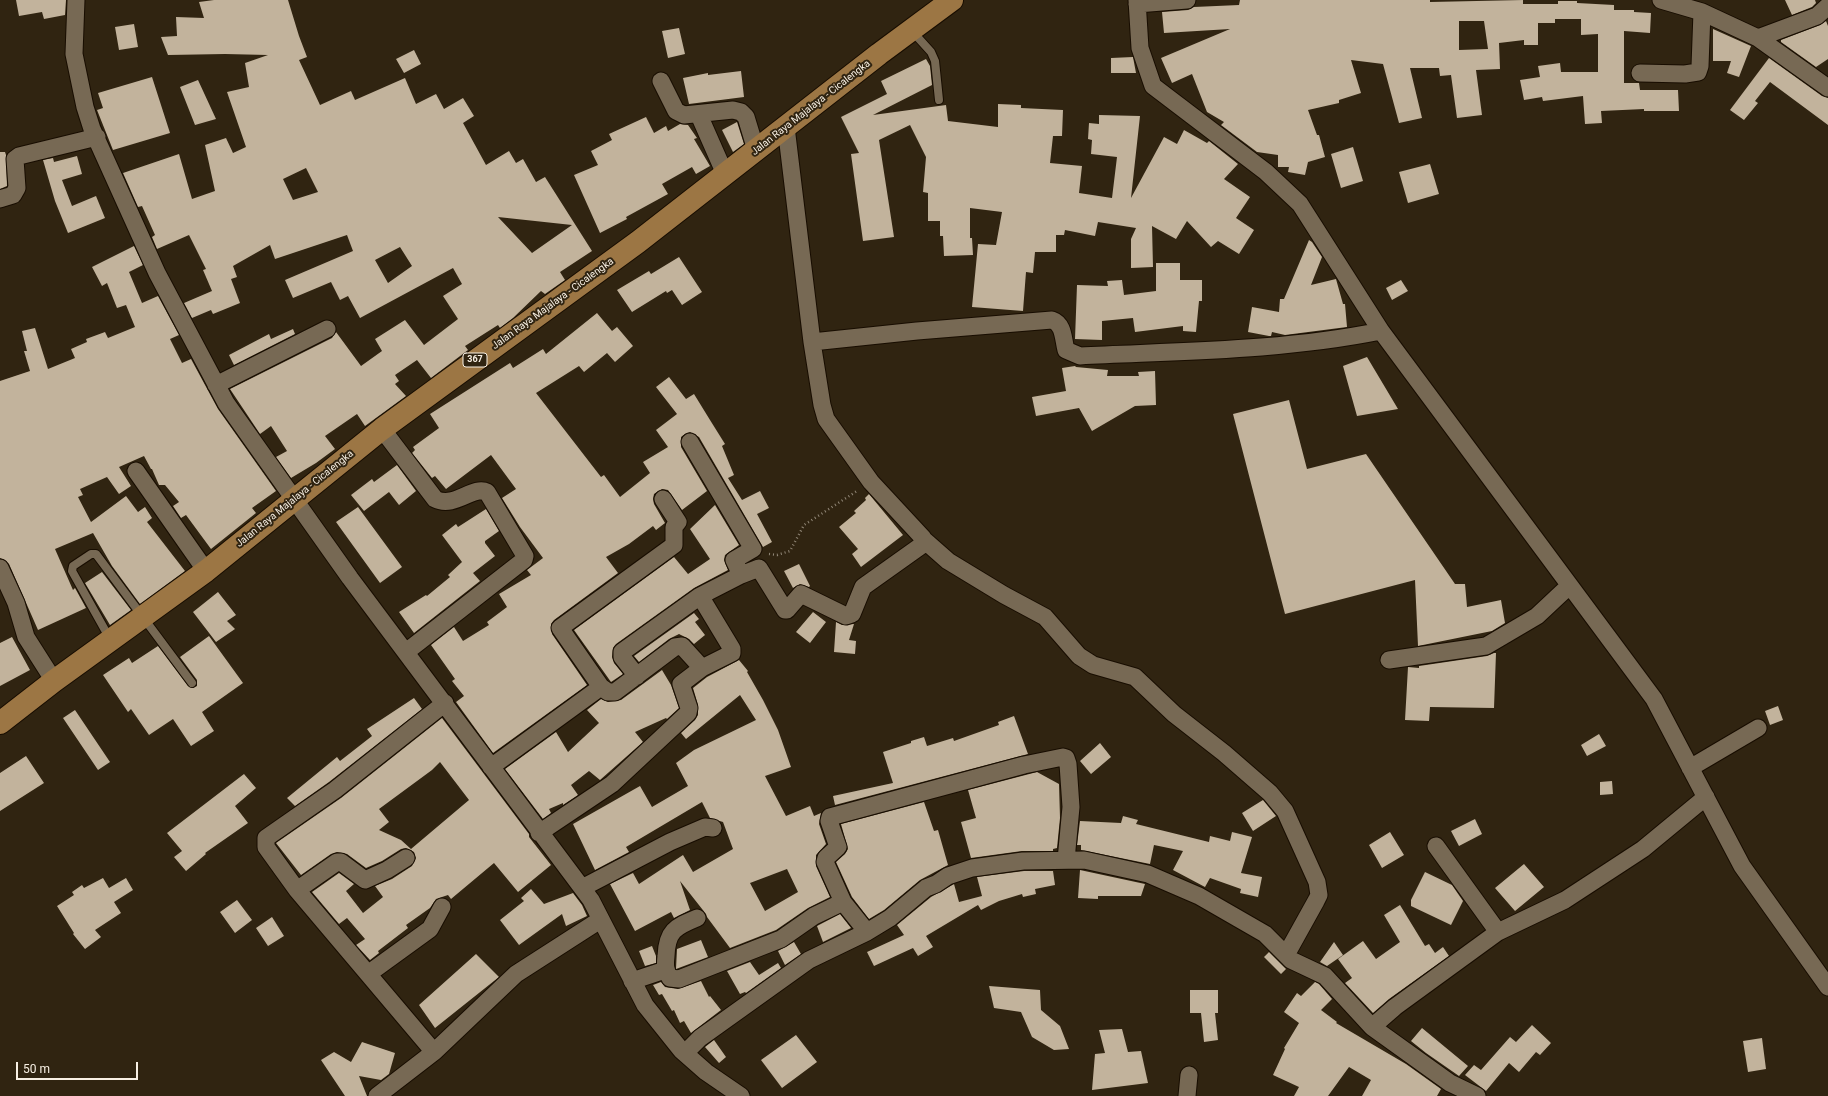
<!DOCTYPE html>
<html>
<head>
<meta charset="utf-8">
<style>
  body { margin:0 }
  #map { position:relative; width:1828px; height:1096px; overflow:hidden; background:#302411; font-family:Roboto,sans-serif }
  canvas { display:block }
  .scale { position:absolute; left:16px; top:1062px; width:122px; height:18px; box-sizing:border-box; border:2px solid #f8f0e4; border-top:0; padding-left:5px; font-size:12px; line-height:14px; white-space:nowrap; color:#f8f0e4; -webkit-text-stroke:3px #302411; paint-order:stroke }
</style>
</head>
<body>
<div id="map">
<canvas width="1828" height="1096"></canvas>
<div class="scale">50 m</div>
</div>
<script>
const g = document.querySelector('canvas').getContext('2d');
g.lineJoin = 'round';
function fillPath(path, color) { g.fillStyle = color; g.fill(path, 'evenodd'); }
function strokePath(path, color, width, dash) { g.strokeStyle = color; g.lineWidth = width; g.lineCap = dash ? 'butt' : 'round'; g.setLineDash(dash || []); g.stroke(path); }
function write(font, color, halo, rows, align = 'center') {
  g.font = font + ' Roboto,sans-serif'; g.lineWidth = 4; g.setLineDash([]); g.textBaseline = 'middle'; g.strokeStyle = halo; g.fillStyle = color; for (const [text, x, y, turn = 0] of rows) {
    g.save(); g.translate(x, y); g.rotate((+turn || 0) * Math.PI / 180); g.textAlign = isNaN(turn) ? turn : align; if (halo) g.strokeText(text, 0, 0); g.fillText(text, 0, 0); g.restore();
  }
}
fillPath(new Path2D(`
  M16,0H66L65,15L44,19L42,12L19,16Z
  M214,0H288L299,36L307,57L299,60L320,105L351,91L355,100L405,78L416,104L436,94L444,109L463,98L474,116L463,123L486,165L509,151L516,163L523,159L536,182L545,177L592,251L560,272L565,280L545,294L541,291L513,318L500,328L498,325L465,346L468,350L431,378L417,360L395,375L399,381L395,384L406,396L365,426L357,414L325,436L335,449L316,463L291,478L276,457L287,451L271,426L260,434L230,389L332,338L336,332L361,366L382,351L375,339L405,320L424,345L458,319L443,296L462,284L453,268L360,318L348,296L340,300L331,282L293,298L285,280L353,251L347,235L275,259L270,245L233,266L237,277L231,279L240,303L213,314L211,310L192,318L184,303L212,291L203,270L206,269L189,235L157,249L152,237L155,235L142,206L138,207L123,173L179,154L192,199L215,191L205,145L226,138L233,153L246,147L227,92L249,87L245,63L268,55L225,54L168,55L161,37L177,36L176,17L204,18L199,2ZM306,168L318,192L293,200L283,179ZM498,217L572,225L532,253ZM400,247L412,266L388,283L375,260Z
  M1240,0H1430V2L1523,0V4H1558V1H1577V3L1614,5V10H1634V12L1651,13L1650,33L1624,31V83H1639L1640,90H1678L1679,111H1644V109L1601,111L1602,123L1585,124L1583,96L1543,101L1542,97L1524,100L1520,80L1540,77L1538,66L1560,63L1561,72H1598V34L1581,35V19H1555V23H1538V45H1524V40L1499,43L1500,69L1476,70L1482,115L1457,118L1451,75L1440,76L1439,68H1410L1422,118L1399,123L1383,64L1351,60L1361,93L1339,100V103L1308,110L1317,135H1319L1325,157L1308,162L1305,175L1288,172L1289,167H1278V155L1257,152L1221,125L1224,122L1207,112L1192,74L1172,83L1161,58L1230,29L1164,33L1162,12L1188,10L1194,7L1239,5ZM1459,21H1484L1488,49L1459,50Z
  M1785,0H1815L1816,3L1812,7L1792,15Z
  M1826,21L1828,26V59L1816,67L1781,42V40L1820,25Z
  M134,24L138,47L119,50L115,27Z
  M679,28L685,54L668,58L662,31Z
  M1713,29L1751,46L1739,77L1727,73L1731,61H1713Z
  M414,50L421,64L404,73L396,59Z
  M1133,57L1136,73H1111V58Z
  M1769,58L1822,96L1828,98V125L1770,82L1755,101L1758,103L1744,120L1730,110Z
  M926,59L930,66L932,85L873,115L946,105L948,121L998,127V104L1021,105V108L1063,110L1062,136H1053L1050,163L1082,166L1079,193L1112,198L1117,157L1091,154L1092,140L1088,139L1089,123L1099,124V115L1140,116L1131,198L1164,137L1177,144L1184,130L1207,143L1209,141L1238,164L1224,179L1250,197L1236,218L1254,230L1239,254L1218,241L1211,247L1187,221L1176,239L1152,226L1153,267L1131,268V239L1136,228L1098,222L1095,236L1065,230L1064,235H1056V252H1035L1033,273L1026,272L1023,311L972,307L978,244L996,245L1002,212L970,208V238H972L973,255L944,256L943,236H940V221H928V193L923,192L926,157L910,125L879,140L894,237L863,241L851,154L859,153L841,117L887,94L881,81Z
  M741,71L744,97L689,104L683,78L708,73V75Z
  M152,77L170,133L113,150L97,110L103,108L98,93Z
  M198,80L216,119L195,125L180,87Z
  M646,117L654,133L666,126L668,131L680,124L688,125L697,138L694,139L710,166L696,174L692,167L662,184L668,194L626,217L627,219L600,233L574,175L598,165L591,151L612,140L609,134Z
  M737,122L744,144L733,152L722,130Z
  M1353,147L1363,181L1341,188L1331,154Z
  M0,152H5L6,155L7,186L0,189Z
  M77,156L82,174L62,180L72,206L96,196L105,218L68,233L55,201L43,160L53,158L54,162Z
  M1430,164L1439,194L1408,203L1399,172Z
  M1309,240L1312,242L1322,257L1311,285L1336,279L1343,304H1345L1347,327L1285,335L1272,332L1271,336H1269L1248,332L1252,307L1279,312L1280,299H1284Z
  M134,246L143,265L129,272L142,303L158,296L179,335L170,339L182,363L191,359L218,409L276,491L252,508L256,513L211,549L186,515L181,518L173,506L179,502L165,485H159L152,469H151L144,456L119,467L131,486L119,494L107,477L80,489L83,495L78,497L91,522L126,496L138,512L145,507L152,518L147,522L185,571L140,604L112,566L93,533L55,549L73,590L75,588L86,608L38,630L9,564L5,560L0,558V381L30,371L24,351H27L22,331L35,328L48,369L75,358L71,349L87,342L86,339L105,332L108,338L135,327L126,305L117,308L107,283L102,286L92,267Z
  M679,257L702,292L682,305L672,290L667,293L666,291L632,312L617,290L649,271L651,274Z
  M1156,263H1180V280H1202V301H1199L1196,332L1183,331V326L1135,332L1133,318L1102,321V340L1075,339L1077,285L1108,286L1107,281L1122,280L1124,295L1156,291Z
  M1401,280L1408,291L1392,300L1386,288Z
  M597,313L612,331L617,327L633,346L615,362L607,353L584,372L579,366L536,393L601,477L604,475L620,497L650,473L643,462L668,447L656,430L677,414L656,387L669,377L686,399L694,394L710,420L725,444L722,446L734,475L728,478L742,500L760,491L769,508L757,514L772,542L763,547L699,437L690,432L685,434L681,437V447L707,491L682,510L668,490L662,489L654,494L653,499L654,504L665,523L656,530L653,526L629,544L606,557L618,573L554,620L551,624L552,634L587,685L493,753L456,702L464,696L452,681L455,679L431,645L454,627L463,641L489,625L487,622L507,607L499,594L531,575L527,570L543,558L520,527L502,498L516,489L491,455L446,489L435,476L432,478L412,453L415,450L413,447L439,428L430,414L510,363L513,368L543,349L546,354Z
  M293,329L295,334L234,365L229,355L269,334L271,339Z
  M1367,357L1398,409L1357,416L1343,366Z
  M1075,366L1076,367L1108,370L1107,376H1139L1138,372L1155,371L1156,405L1135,406L1092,431L1079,408L1036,416L1032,397L1066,391L1062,368Z
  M1289,400L1307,469L1366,454L1455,584H1465L1467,607L1501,600L1505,623L1492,631L1418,646L1415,580L1285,614L1233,414Z
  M397,465L416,491L399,505L389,492L364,511L351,495L372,479L374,482Z
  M869,494L903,535L861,567L852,554L858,549L839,527L856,513L854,511L866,500L865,498Z
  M715,505L739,545L725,555L724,560L728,570L694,588L616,644L613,648L612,657L614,663L623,674L611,682L574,630L674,557L688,574L710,559L690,529Z
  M358,507L402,567L380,583L336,522Z
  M486,509L499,531L485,541V543L495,556L473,573L480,581L414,633L399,612L426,595L427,596L450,577L448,575L462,562L442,535L456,524L458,527Z
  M799,564L810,586L809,587L800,584L793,588L784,571Z
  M102,572L131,610L110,625L85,583Z
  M218,592L236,615L227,621L235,629L216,642L193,612Z
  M813,612L826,622L810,643L796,632Z
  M694,613L699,619L695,622L705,635L694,644L689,639L679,634L669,639L639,662L634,656Z
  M836,622L842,625L854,624L849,640L856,641L855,654L834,652Z
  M209,636L243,683L202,712L214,731L191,746L173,719L149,735L131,709L128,712L103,675L129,658L132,663L158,646L188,686L193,688L197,686V680L180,657Z
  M12,637L30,670L0,686V643Z
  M1494,653H1496L1494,708L1430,707L1429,721L1405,720L1408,667L1419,668V666L1487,656Z
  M739,660L748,671L747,672L763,700L778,730L791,767L765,776L786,816L810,806L814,816L821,813L819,824L826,844L816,855V866L830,897L808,908L776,930L730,948L707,917L706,914L680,881L690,910L674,918L671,912L635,931L610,884L633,873L639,884L683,855L693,872L733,849L723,822L710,818L702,802L626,847L629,852L595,870L573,824L640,786L652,807L688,786L676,763L694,750L756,720L740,695L686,739L681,733L695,720L698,715V705L693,688L707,677ZM787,869L798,892L765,911L750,883Z
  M662,670L671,685L679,708L667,719L666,718L635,732L643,742L600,780L589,771L571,785L578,795L563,805V803L549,809L551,813L543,819L505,769L556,732L568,752L599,723L587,710L601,699L608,702L621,700Z
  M414,698L422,709L329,782L295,806L287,798L337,757L340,761L372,736L367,729Z
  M1778,706L1783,720L1770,725L1765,711Z
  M75,710L110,762L98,770L63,718Z
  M1014,716L1028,754L835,805L833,796L893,783L883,752L911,743V741L924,737L927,746L953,738L954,741L999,725L998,722Z
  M442,718L529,834V837L551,865L518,892L494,863L451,899L448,895L436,899L430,908L406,925L408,928L378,951L379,953L370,960L356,945L365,939L347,918L339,924L312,892L339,873L354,884L346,891L363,913L383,897L375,886L392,879L412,866L416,858L414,852L406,848L401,849L382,861L366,868L347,854L337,852L331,854L301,875L276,843L341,798ZM440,762L469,800L411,849L401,840L379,830L389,822L379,809L432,770Z
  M1599,734L1606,746L1587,756L1581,745Z
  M1100,743L1111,757L1091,774L1080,761Z
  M26,756L44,783L0,811V773Z
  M1037,772L1059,784L1060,818L1057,848L1053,849V851H1022L971,858L961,822L976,818L968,790Z
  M244,774L256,788L235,806L248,823L205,853L206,854L186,871L174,857L182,851L167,833Z
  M1612,781L1613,794L1600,795V782Z
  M1263,800L1276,816L1253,831L1242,813Z
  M924,802L934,831L938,830L948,865L920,880L884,910L869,919L852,897L836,862L845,854L848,849L841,824Z
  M1123,816L1138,820L1136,824L1209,842L1210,836L1230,841L1232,832L1252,837L1241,873L1262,877L1258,897L1240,893L1241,889L1210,878L1205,887L1173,870L1183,851L1154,845L1150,864L1081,850V845H1077L1080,821L1121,823Z
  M1475,819L1482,834L1459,846L1451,831Z
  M1390,832L1404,855L1382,868L1369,845Z
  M1524,864L1544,887L1515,911L1495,888Z
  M1080,870L1145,884L1141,896H1098V899L1078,898Z
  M1024,871H1053L1055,885L1035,889L1036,894L1023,897L1022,894L999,901L981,910L978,905L926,936L933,947L918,956L913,948L874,966L867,952L904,935L897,925L931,897L954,884L959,902L982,896L977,877Z
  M1425,872L1452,885L1463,901L1451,925L1411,906V900Z
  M103,878L109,888L126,878L133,890L114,902L121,913L95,930L101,937L85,949L73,934L74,933L57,906L74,895L72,892L82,885L84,888Z
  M531,889L544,904L573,893L582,905L587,916L566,926L562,914L519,945L500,920L524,901L521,898Z
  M237,900L252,920L235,933L220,912Z
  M1400,905L1425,946L1429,944L1435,953L1443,947L1449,956L1389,999L1373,1013L1345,983L1352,978L1338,959L1363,941L1376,959L1400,942L1384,915Z
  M840,914L851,928L823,942L817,926Z
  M272,917L284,936L268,946L256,928Z
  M701,940L708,957L676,969L677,949Z
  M794,942L801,954L785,965L778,951Z
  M1334,942L1343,955L1327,966L1320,962Z
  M652,946L656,956V963L645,966L639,951Z
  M1269,952L1286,969L1281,974L1264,957Z
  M476,954L499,977L435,1028L419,1005Z
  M750,962L759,975L778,963L781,968L746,993L745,992L740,994L727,971Z
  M701,981L709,997L710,996L721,1010L691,1033L684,1021L680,1023L674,1010L672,1011L662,994L659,995L653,985L661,982L665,987L678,989Z
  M1315,982L1319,984L1332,999L1321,1010L1337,1022L1336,1023L1406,1064L1441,1089L1437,1096H1362L1371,1080L1349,1067L1328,1096H1294L1299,1087L1273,1075L1285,1049L1284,1048L1299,1023L1284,1012L1297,993L1301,996Z
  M989,986L1040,990L1041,1010L1060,1026L1069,1049L1054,1050L1032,1037L1021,1012L994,1008Z
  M1190,990H1218V1013H1215L1218,1040L1204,1042L1201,1013H1190Z
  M1532,1025L1551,1043L1540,1055L1536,1052L1519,1072L1509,1063L1486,1091L1465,1075L1474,1065L1481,1070L1510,1037L1516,1042Z
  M1422,1028L1468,1066L1459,1076L1426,1053L1411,1041Z
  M1122,1029L1128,1052L1141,1051L1148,1083L1092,1090L1095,1054L1105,1053L1099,1030Z
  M796,1035L817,1062L782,1088L761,1060Z
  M1762,1038L1766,1069L1748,1072L1743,1041Z
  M714,1040L726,1057L719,1063L705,1047Z
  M362,1042L395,1053L389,1074L381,1080L359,1076L367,1096H345L321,1060L334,1052L351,1062Z`), '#c2b39c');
const service = new Path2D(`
  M912,31L931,52L935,61L939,100
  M110,639L72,571L73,566L91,554H96L192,683`);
const minor = new Path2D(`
  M76,0L74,54L85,107L92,129L157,273L226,403L350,578L591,900L645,1005L681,1050L706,1072L741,1096
  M1137,0L1140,48L1153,86L1266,172L1300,204L1381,331L1654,699L1742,866L1828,987
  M1661,0L1702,12L1758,38L1828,88
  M1137,4L1187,0
  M1758,38L1817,16L1828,6
  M1640,73L1685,74L1698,72L1700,66L1702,12
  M661,81L676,111L684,115L733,110L741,112L746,117L756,150
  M699,115L725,174
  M0,199L13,195L17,188L15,159L19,156L97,137
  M812,342L917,331L1052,320C1064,324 1063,339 1066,350L1080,356C1180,351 1282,351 1381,331
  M216,385L327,329
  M382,429L435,499C455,509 473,485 487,492L525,556L524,560L406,652
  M690,442L753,549L734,560L741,575
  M136,471L206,571
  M923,539L948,561L1004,595L1045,617L1079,656L1093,665L1135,677L1174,714L1224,753L1270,793L1285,811L1317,882L1319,895L1316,901L1286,955
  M0,568L16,603L26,637L54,681
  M1389,660L1486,646L1537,616L1569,586
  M637,676L622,657V652L700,596
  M601,687L560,628L674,545V527L678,522L663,499
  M491,767L601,687L608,692H615L675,647L682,646L702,668
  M1690,768L1758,728
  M539,833L612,784L688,713L689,708L681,684L702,668L732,653V649L700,596L741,575L759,568L785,610H787L801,594L846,616L852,614L863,587L922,545L923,538L871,482L826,419L822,405L812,342L786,127
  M1436,846L1498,932
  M406,858L387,870L365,880L341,862H337L297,890L266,847V838L335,790L445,703
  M582,888L670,842L705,827L713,828
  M297,890L434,1052L377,1096
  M697,918C675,927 667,931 666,956C665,965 665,970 670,978L679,979L781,939L814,916L843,902
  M867,932L890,918L926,888L936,884L948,876L972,868L1023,861L1084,860L1148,874L1199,896L1265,934L1291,960L1325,976L1372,1027L1450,1083L1477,1096
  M368,974L430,929L442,907
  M632,981L665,970
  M1372,1027L1395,1007L1498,932L1565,900L1643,849L1706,797
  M434,1052L516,974L600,920
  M685,1053L700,1038L809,960L867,932L843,902L825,862L826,858L838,847L829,821L830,817L1024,765L1063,757L1066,758L1068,764L1071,807L1066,860
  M1187,1096L1189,1075`);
const primary = new Path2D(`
  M0,723L54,681L206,571L382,429L638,242L879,54L952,0`);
strokePath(service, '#180d00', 10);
strokePath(minor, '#180d00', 19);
strokePath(primary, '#180d00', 24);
strokePath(new Path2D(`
  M769,554L777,555L790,551L804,525L857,491`), '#918777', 2.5, [1, 3]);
strokePath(service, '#776954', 8);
strokePath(minor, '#776954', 17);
strokePath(primary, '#9c7644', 22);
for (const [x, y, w] of [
  [475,360,24]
]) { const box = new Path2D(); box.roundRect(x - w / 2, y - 7, w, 14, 3); g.fillStyle = '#302411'; g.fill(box); strokePath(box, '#f8f0e4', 1); }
write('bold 9px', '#f8f0e4', null, [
  ["367",475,360]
]);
write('10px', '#f8f0e4', '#302411', [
  ["Jalan Raya Majalaya - Cicalengka",811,108,-38],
  ["Jalan Raya Majalaya - Cicalengka",553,304,-36],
  ["Jalan Raya Majalaya - Cicalengka",295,499,-39]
]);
</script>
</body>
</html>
